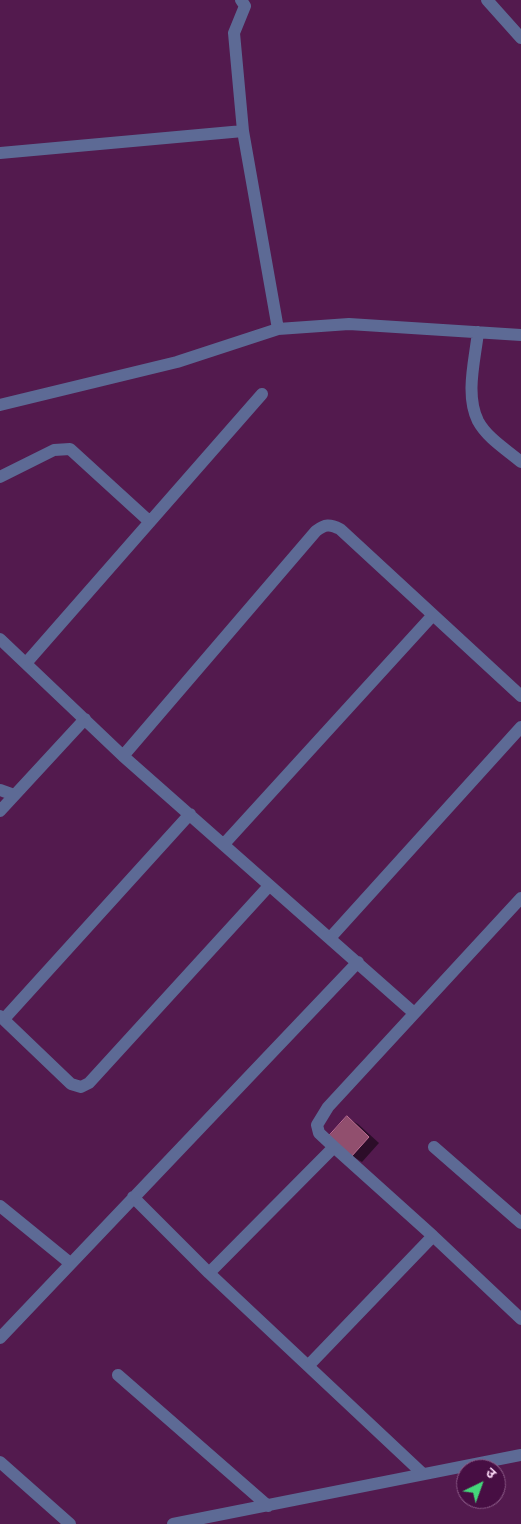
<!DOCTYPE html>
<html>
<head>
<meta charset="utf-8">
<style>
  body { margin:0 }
  #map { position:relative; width:521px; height:1524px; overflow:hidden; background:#531a4e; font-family:Bitter,"Noto Sans Devanagari",serif }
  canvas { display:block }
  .north { position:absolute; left:456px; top:1459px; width:50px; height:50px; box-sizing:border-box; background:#470e43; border:1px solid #8e5e8a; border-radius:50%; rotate:42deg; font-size:14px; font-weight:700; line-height:20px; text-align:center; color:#f9d6f4 }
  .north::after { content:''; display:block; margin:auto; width:18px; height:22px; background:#44d77a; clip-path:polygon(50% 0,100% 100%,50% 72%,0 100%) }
</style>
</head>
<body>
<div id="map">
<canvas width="521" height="1524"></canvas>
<div class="north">उ</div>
</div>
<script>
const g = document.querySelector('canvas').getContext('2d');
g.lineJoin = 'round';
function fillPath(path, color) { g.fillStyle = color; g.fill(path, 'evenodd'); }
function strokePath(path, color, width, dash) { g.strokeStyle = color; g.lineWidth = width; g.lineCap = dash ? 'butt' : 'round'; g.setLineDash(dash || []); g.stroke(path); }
fillPath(new Path2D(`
  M348,1118L358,1124L379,1143L362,1162L352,1156Z`), '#0007');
const building = new Path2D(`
  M347,1116L369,1137L351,1157L329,1136Z`);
fillPath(building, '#914f6e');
strokePath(building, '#bd6f93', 1);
strokePath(new Path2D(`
  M241,0L245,6L234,33L243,131L278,329
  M487,0L521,38
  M0,153L243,131
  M478,332C475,360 465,395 478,421C487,438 507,450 521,462
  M0,405L177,362L278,329L349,324L521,335
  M0,477L54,450L70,449L150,522
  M0,639L123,756L414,1013
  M27,662L262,394
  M123,756L316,531C325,524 330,524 340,529L521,696
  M0,790L14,795
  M0,811L85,719
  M224,844L433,615
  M521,898L328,1107L317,1125L319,1133L334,1147L433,1236L521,1319
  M330,938L521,727
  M0,1016L71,1084L81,1087L89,1083L269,886
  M4,1019L190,814
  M434,1147L521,1223
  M133,1197L209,1273L422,1473
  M0,1206L70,1263
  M209,1273L334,1147
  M0,1338L358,962
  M308,1366L433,1236
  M118,1375L268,1506
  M0,1462L70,1524
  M173,1524L521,1455`), '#5d6a95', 12);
</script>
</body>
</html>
